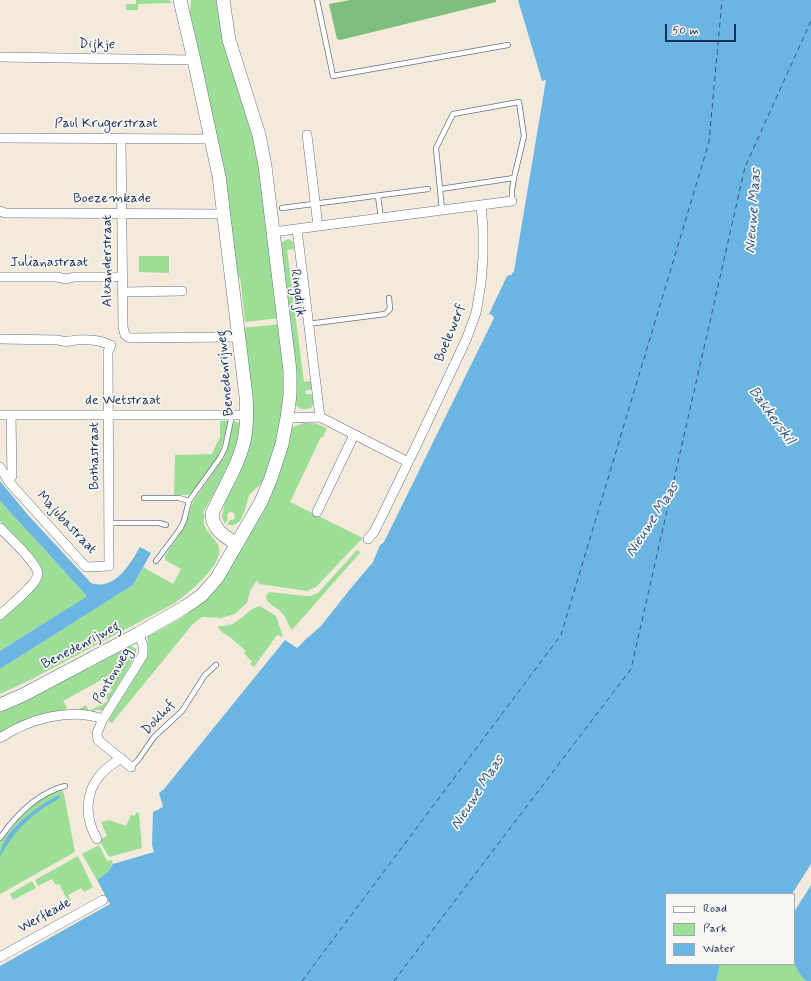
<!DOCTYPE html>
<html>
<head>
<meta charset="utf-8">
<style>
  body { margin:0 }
  #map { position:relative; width:811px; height:981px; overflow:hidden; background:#f4eadb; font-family:Mynerve,sans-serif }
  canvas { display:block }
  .legend { position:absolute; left:665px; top:893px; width:130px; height:72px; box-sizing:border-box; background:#f6f6f2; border:1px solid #9ea6b7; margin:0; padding:5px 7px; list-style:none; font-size:12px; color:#1b2f5e }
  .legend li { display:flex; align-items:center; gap:8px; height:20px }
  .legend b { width:20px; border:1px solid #9ea6b7 }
  .scale { position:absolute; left:665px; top:24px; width:71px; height:18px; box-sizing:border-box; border:2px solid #1b2f5e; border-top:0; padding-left:5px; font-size:12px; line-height:14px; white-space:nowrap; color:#1b2f5e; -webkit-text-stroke:3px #f6f6f2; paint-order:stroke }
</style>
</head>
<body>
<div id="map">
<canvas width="811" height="981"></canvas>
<ul class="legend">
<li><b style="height:5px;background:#fff"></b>Road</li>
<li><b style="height:11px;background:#9cde95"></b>Park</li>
<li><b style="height:11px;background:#6bb5e3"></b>Water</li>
</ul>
<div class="scale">50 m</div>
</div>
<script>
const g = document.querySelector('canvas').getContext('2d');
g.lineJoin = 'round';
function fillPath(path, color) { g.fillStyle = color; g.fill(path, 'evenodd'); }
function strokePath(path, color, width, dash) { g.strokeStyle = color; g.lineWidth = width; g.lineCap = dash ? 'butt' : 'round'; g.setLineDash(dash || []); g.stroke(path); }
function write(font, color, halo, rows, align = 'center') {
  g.font = font + ' Mynerve,sans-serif'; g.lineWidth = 3.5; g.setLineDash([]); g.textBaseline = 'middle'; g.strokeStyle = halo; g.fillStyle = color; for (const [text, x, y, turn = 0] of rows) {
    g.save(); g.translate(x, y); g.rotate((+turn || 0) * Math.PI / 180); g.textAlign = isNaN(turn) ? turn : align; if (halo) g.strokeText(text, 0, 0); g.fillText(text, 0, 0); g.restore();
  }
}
fillPath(new Path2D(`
  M136,0H169L172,3L138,4V10H126V4H136Z
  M191,0H219L258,152L280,318L245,322L240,277H236L188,14L190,13Z
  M289,239L293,242L294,249L287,250L304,382L311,381L312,389L305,391L306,394H312L314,403L311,408C303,411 298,409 294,402L281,243L286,240Z
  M139,256H169V273L139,272Z
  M281,324L285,354L283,417L266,479L249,495L245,510L240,521L234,525H227L230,520H233L235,518L234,513L231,512L228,513L227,517L228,519L225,524L222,517L226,497L244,459L242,328Z
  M220,421H229L219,455L193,492L188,495H174L175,455L212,454L220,437Z
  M234,421L239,423L240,426L237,443L230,463L203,513L205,515C200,529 212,533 218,545C227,563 187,594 175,603L32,679L0,694V669L133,585L143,567L173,584L181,569L165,560V556L183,529L193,502L225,456Z
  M304,423H314L327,428L323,437H321L290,502L363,538L353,548L316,587L307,591L259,584L257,580L250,591L247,603L235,614L221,618L202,617L192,625L112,723L108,721L146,660C149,652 149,646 147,637L180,619L207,598L289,433L293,427Z
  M0,501L86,595V598L0,651V620L37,584L41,568L38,562L0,521Z
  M357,550L361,552L350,564L292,630L297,634C286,626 289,621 282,613C278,608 269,605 267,600C265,596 267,594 270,592L304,596H310L318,593Z
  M260,606L276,616L283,637L277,635L254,667L250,664L252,662L244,653L246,651L231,638L219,630L218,626C241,628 244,609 260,606Z
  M130,646L133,647L136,649V655L103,710H95V713L79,711V709L86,705L89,711L108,701L105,695L112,691L103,679L63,701L67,707L65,711L0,734V710L86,666L88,669Z
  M59,790L63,791L64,794L75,852L0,894V842L18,820L36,802L45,795Z
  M136,812L139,813L142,848L109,857L99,840L107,836L101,822L109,820L126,826L131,815L135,816Z
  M99,845L107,861L112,860L113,864L108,872L97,880L82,854Z
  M78,856L93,887L84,892L81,888L68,895L71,900L68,901L59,884L56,885L52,879L38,886L35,880Z
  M32,881L36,888L13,900L10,894Z
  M720,964H794L800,973L808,981H716Z`), '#9cde95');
fillPath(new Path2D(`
  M350,0H496V2L340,40L337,39L329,4Z`), '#7dbd7e');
fillPath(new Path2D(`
  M518,0H811V864L792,894H666V964H720L716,981H0V966L110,904L97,880L108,872L113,864L154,852L152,845L153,812L163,807L159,793L164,789L285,640L297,648L306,639L321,626L351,588L373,562L380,545L384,542L494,318L492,315L489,314L507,276L511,275L514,271L546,80L542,81Z
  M0,481L28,515L91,583C115,591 130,564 140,547L151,553L133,585L0,669V651L86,597V595L0,501Z
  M59,795L60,798C35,811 13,831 0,857C0,832 39,805 59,795Z
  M811,885V981H807L802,977L794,964V912Z`), '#6bb5e3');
strokePath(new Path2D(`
  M302,981L561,635L709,142L722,0
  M394,981L631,669L745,167L811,21`), '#335786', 1, [5, 4]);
const lane = new Path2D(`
  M317,0L333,76L508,45
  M440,189L514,178
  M378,196L381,218
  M282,208L428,189
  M442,210L436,148L453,114L519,102L524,136L514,178L512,190V201
  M308,324L385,314L390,309L389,298
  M144,498H179L189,501
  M109,523H159L166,525
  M156,561L180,529L184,521L189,501L220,458L225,448L232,415
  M131,767L138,760L154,737L182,711L205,675L216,665
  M0,838C16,815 38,793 65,786`);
const street = new Path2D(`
  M0,57L194,60
  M307,135L318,226
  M0,138L212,139
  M121,138L123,327L125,335
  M0,211L5,213L224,214
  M297,229L320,417
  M273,232L512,201
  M0,277H57L66,279L74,277H122
  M122,292L182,291
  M125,335L130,338L239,337
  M0,339L58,340C66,343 69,341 76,340C90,339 98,340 111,345
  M0,415H247
  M287,418L320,417L408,462
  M0,467L9,482L86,567L109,566L108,352L111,345
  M9,482L12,476L11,415
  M317,512L354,435
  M0,528C8,536 38,564 38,574C37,585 9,606 0,615
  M368,539L374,532L382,516L417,444L466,340L476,313L481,283L483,257V228L481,206
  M0,738C29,719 70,707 103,719
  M131,767L98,740L97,733L103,719L143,655V645L138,634
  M97,839C85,819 84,793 101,774C106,768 114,763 121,758
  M0,957L103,900`);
const secondary = new Path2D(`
  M180,0L194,60L219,176L246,396C247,409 247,423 245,436C240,464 223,488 212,514C213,530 224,536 237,544
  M0,705L23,695L138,634L185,607L202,595L217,578L261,502L271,478L282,444L287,418L290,395V371L265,166L259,135L229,40L223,0`);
strokePath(lane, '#67708a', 6);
strokePath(street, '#67708a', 10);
strokePath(secondary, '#67708a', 14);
strokePath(lane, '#fff', 4.5);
strokePath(street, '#fff', 9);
strokePath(secondary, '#fff', 13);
write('14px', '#1b2f5e', '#f6f6f2', [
  ["Dijkje",97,45,1],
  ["Paul Krugerstraat",106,124],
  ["Boezemkade",112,199],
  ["Alexanderstraat",108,261,-90],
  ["Julianastraat",49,263],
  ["Ringdijk",297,293,83],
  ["Boelewerf",451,333,-68],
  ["Benedenrijweg",226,373,-95],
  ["de Wetstraat",123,401],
  ["Bothastraat",95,456,-90],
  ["Majubastraat",66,523,47],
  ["Benedenrijweg",81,646,-28],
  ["Pontonweg",113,676,-60],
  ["Dokhof",159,718,-47],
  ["Werfkade",45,916,-29]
]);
write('italic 15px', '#335786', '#f6f6f2', [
  ["Nieuwe Maas",754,211,-86],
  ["Bakkerskil",771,416,54],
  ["Nieuwe Maas",653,520,-57],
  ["Nieuwe Maas",478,793,-57]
]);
</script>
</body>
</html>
